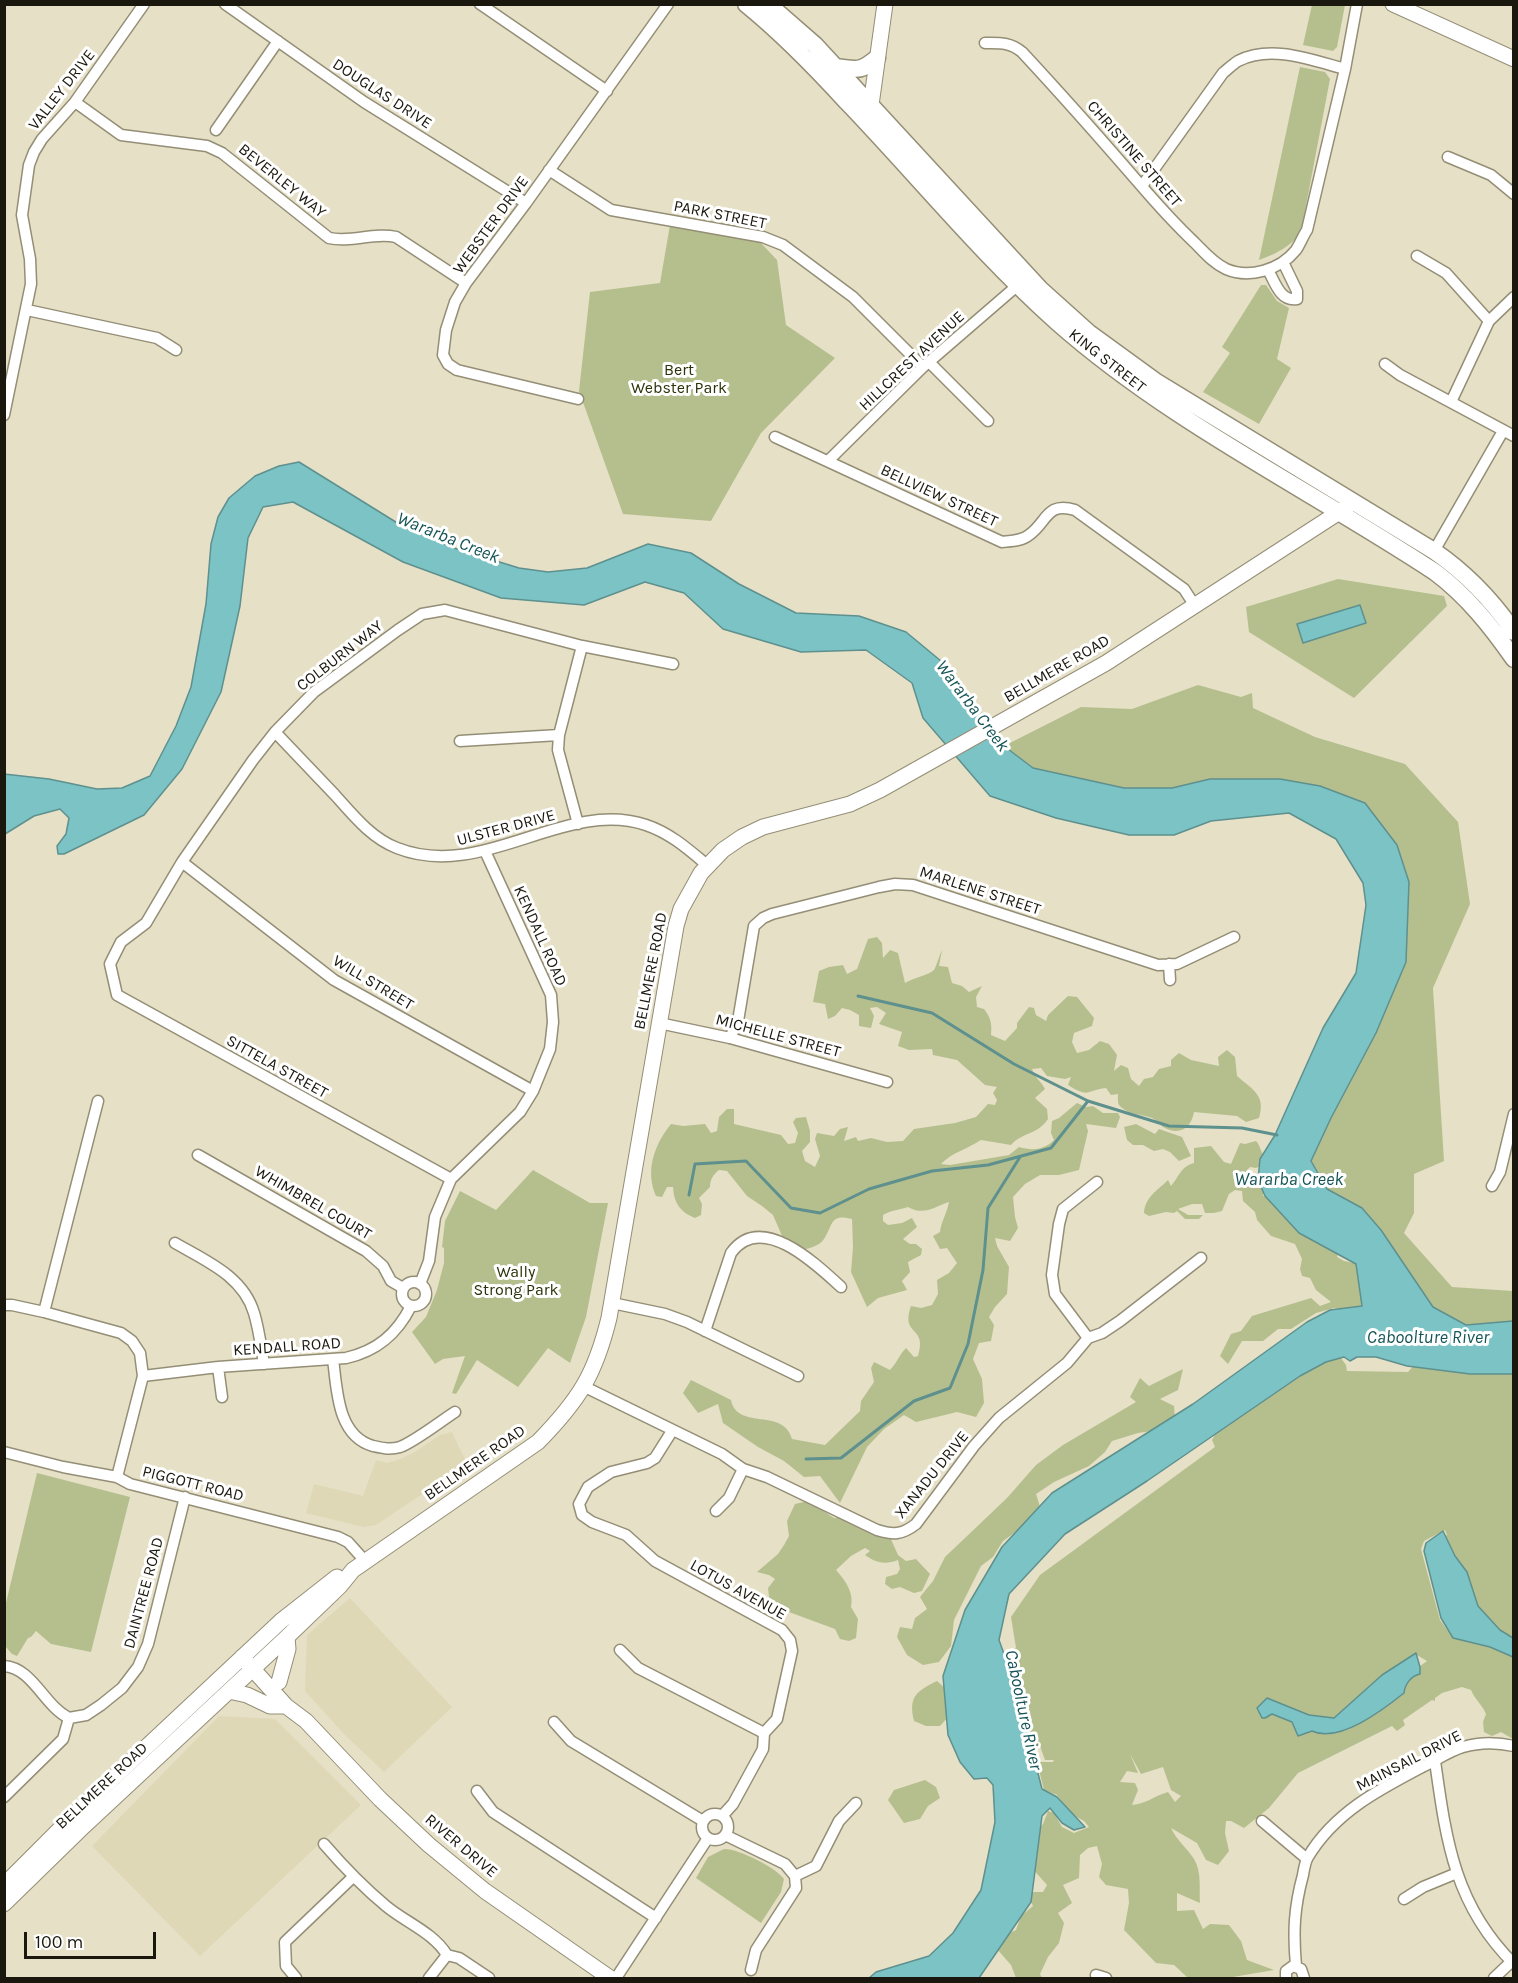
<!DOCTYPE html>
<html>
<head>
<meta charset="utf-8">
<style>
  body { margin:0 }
  #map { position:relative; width:1518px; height:1983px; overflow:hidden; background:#e6e0c6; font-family:Karla,sans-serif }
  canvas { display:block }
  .frame { position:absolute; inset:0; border:6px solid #1a180e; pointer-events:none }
  .scale { position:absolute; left:24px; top:1932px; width:132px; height:27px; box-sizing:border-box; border:3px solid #1a180e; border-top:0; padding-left:8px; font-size:18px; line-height:21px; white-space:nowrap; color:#1a180e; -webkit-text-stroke:4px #fff; paint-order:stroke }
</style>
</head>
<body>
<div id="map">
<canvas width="1518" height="1983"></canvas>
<div class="frame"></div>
<div class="scale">100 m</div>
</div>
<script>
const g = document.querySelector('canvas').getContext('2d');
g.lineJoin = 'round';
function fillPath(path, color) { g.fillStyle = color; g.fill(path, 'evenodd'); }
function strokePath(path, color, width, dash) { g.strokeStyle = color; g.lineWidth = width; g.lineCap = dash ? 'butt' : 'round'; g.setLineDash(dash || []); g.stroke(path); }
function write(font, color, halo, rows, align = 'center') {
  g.font = font + ' Karla,sans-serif'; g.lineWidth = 6; g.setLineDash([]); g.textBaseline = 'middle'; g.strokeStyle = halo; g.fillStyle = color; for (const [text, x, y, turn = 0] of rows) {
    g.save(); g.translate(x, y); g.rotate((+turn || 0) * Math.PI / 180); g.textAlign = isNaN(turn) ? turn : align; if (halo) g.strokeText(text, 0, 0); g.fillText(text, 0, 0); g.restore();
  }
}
fillPath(new Path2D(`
  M452,1432L467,1464L376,1525L363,1527L306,1513L314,1484L363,1496L376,1460L387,1463L398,1460L415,1452L440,1435Z
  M350,1598L452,1707L384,1772L344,1734L305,1691L307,1635Z
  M219,1716L275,1719L361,1805L200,1956L92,1846Z`), '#dfd8b6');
fillPath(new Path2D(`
  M1312,5H1345L1337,47L1333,51L1303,45Z
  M1300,67L1325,72L1330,79L1301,232C1289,248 1277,253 1259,260Z
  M670,225L760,242L777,260L786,325L835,358L761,433L711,521L623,514L579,391L590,292L660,283Z
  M1261,285H1266L1277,301L1289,308L1277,359L1291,368L1259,424L1203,392L1230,353L1222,347Z
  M1338,579L1444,596L1447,606L1354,698L1249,632L1246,607Z
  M1198,685L1241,697L1252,693L1253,708L1315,737L1405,764L1458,822L1470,904L1433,988L1444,1161L1414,1174V1213L1404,1233L1452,1287L1513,1291V1321L1466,1325L1433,1307L1381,1230L1362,1208L1327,1189L1311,1161L1331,1118L1376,1033L1406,962L1409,882L1397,845L1210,779L1172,788H1124L1033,768L1004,746L1081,707L1132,709Z
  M877,937L882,943L883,958L890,950L898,953L905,983C913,978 929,975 934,970C937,965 939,956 942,950L939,966L948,967L952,983L962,986L969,992L982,986L976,997L977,1007L984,1009C991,1018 992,1024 991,1035L1005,1041L1017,1028V1023L1029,1007L1034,1008L1036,1015L1046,1021L1048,1015L1068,996L1077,997L1094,1018L1092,1026L1074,1033L1072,1042L1077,1053L1089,1050L1100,1041L1109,1044L1117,1055L1114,1071L1121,1065L1128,1068L1131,1079L1139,1086L1144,1079L1153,1077L1159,1069L1171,1066V1060L1179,1053L1191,1060L1219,1066L1218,1057L1227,1050L1235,1057L1237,1076C1253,1090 1266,1095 1259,1118L1246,1122L1237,1116L1194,1112C1191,1129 1179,1136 1163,1127C1159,1124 1156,1120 1152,1118C1142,1114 1129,1115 1121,1107C1117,1104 1118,1099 1118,1094L1111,1095L1106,1088C1086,1090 1090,1099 1068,1085L1071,1077L1065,1079L1047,1076L1041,1068L1032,1069C1035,1078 1041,1081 1045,1089L1035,1098L1047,1109L1048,1119C1036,1136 1024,1131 1011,1145L981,1140C968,1149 952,1152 941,1164L950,1165L1009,1155L1019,1147C1032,1151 1044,1150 1054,1140L1051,1133L1052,1121L1059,1118L1077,1103L1086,1107L1093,1106L1103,1113H1118L1120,1117L1116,1128L1086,1124L1088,1131L1079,1170L1059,1175H1040L1025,1184L1013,1197L1015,1217L1018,1228L1010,1241L995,1238L997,1246L1009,1267L1007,1294L995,1307L989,1317L994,1325L991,1341L979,1343L973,1359L982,1379L984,1403L976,1417L957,1412L916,1422L904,1415L884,1429L867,1447L840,1503L820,1476L804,1477L784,1461L758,1447L723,1423L718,1404L698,1413L683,1393L691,1380L731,1400C737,1431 784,1407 792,1439L825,1445L860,1411L861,1401L874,1382L871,1368L874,1362L890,1370C897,1363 899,1355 906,1348L914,1357L918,1356C928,1325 900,1337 911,1306L921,1308L932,1305L938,1294L937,1280L949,1273L957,1263L947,1248L940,1249L933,1236L940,1232C941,1222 947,1213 949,1202C934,1207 924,1216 908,1207C899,1210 892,1210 883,1215V1221L888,1225L902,1223L912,1218L917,1227L903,1239L910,1244H916L922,1249L921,1255L908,1262L910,1272L902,1281L907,1290L878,1298L867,1307L851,1272L853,1247L852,1219C830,1213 833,1225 824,1239C819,1246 810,1248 802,1250L783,1238L773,1215L762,1206L747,1196L727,1171L719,1170C713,1175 710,1179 710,1187L699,1198L702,1204L701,1215L695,1218C680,1212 674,1203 673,1187H667L662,1197L656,1196C645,1171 654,1145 671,1124L683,1126L705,1124L711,1133L717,1131L719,1117L727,1109H734V1124L781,1135L788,1144L795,1143L798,1133L793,1122L796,1118L806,1117L810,1131V1142L802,1151L805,1161L815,1167L820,1156L815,1139L817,1133L834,1136L840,1129L848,1127L844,1141L856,1137L858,1141L871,1138L887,1142L903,1141L914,1129L955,1123L976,1117L988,1104L995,1105L997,1100L993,1093L997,1087L985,1085L957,1060L933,1055L932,1049L909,1050L898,1046L902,1032L879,1024L886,1013L877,1007L870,1008L874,1016L871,1028L859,1026V1015L850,1010L842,1008L835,1016L828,1019L825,1004L813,1002L819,971L829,967L843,965L847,974L857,969L868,939Z
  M1136,1124L1155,1134L1159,1129L1182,1137L1191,1156L1179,1161L1170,1152L1163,1149L1154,1151L1143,1145H1133L1127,1140L1124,1127Z
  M1256,1141C1261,1146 1260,1152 1265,1157L1262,1165L1256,1168L1250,1167L1247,1170L1250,1175L1261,1178L1264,1188L1263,1196L1274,1199L1340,1249L1337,1257L1344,1261L1360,1264L1368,1310L1351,1311L1334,1308L1316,1313L1291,1329H1278L1263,1341H1242L1228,1364L1220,1356L1231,1334L1241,1331L1252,1316L1311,1298L1320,1306L1331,1302L1316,1290L1310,1278L1302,1276L1300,1269L1302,1259L1295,1244L1271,1236L1257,1220L1255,1212L1243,1201L1242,1191L1235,1190L1229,1194L1222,1211L1214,1213H1205L1202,1204H1192L1178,1209L1188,1215H1203L1199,1219H1185L1177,1211L1174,1213L1166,1212L1149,1216L1144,1213C1145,1197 1157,1191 1168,1180L1171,1186C1179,1177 1180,1167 1194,1163V1148L1211,1146L1224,1162L1231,1164L1240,1143L1245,1144Z
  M533,1170L590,1203H608L586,1317L570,1363L548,1348L518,1387L477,1360L456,1394L452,1393L465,1356L443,1359L435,1364L412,1332L426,1317L437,1290L444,1263V1248L442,1247L445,1221L460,1191L496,1210Z
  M1338,1354L1346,1365L1347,1371L1408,1372L1418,1361L1513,1365V1642L1478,1611L1443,1537L1447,1535L1445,1530L1424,1541L1421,1549L1440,1620L1453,1638L1513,1652V1739L1501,1732L1492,1736L1484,1732L1483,1722L1486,1714C1482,1704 1475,1700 1471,1690L1462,1687L1442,1693L1435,1698V1701L1432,1700L1403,1720L1405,1725L1397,1731L1392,1726L1298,1773L1269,1808L1244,1828L1231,1821H1226L1225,1833L1229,1851L1218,1865L1206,1860L1197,1843L1171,1828C1177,1841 1187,1848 1194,1859C1202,1872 1199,1889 1200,1903L1177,1893V1911L1194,1910L1203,1929L1210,1924L1229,1925L1241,1941L1247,1960L1274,1970L1227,1978H1188L1174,1965L1156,1963L1124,1930L1129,1903L1128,1889L1106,1885L1099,1877L1102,1864L1097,1846L1088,1848L1080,1855L1079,1878L1063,1885L1072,1903L1058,1913L1064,1923L1059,1943L1048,1957L1040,1974L1042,1978H1016L1011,1965L997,1949L1004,1935L1016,1930L1021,1916L1033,1906L1026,1892H1043L1047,1885L1031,1867L1033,1837L1043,1824L1048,1811L1054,1813L1062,1827L1074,1833L1089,1827L1084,1821L1071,1814L1057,1795L1044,1790L1037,1762H1053L1054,1760H1045L1039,1743L1034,1749L1007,1651L1016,1648L1011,1617L1040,1575L1215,1447L1212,1440L1218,1429L1311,1363ZM1415,1654L1427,1661L1416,1669L1405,1686L1343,1730L1320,1734L1272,1714L1267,1698L1309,1715L1334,1718L1382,1675ZM1130,1754L1141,1774L1163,1767L1171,1790L1181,1796L1175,1802L1168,1792C1154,1796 1146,1804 1132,1805L1138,1790L1135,1783L1120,1782L1127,1771L1138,1773Z
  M1183,1369L1178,1390L1160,1399L1174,1406L1175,1418L1159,1430L1138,1433L1112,1441L1105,1452L1089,1466L1054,1482L1036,1494L1042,1513L1003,1541L993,1557L981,1566L954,1620L951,1646L939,1662L923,1665L907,1655L897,1637L900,1627L912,1629L915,1618L927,1609L920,1597L933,1581L945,1557L1007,1498L1036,1465L1063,1445L1136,1402L1130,1397L1140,1378L1149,1386Z
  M37,1473L130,1497L91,1652L51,1644L36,1631L31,1637L28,1638L17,1656L12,1654L5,1646V1607Z
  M808,1501L834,1518H849L860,1524L867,1531L890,1537L898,1555L906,1561L916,1559L930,1574L922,1591L914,1593L900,1587L892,1589L885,1584L886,1577L897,1574L900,1569L898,1560C885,1565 876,1563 865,1555L870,1551L865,1548L851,1556L836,1570C846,1581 854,1593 851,1607L858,1619L856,1638L849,1641L840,1639L835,1629L770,1605L768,1588L775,1579L769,1575L757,1572L778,1554L784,1545L789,1536L787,1521L795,1504Z
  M937,1681L945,1688L951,1714L940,1726H926L914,1721C908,1696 917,1691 937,1681Z
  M925,1780L936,1787L940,1798L928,1806L920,1819L904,1823L888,1800L894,1790Z
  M724,1849C737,1848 777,1868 784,1879L781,1892L761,1923L696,1878L708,1857Z`), '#b5bf8e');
const water = new Path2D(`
  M299,462L399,524L454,548L519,568L548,572L587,568L648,544L691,553L739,584L796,613L859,616L906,632L947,666L1004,746L1033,768L1124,788H1172L1210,779H1280L1320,786L1365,803L1397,845L1409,882L1406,962L1376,1033L1331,1118L1311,1161L1327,1189L1362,1208L1381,1230L1433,1307L1466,1325L1513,1321V1374H1470L1407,1366L1376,1357H1357L1350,1361L1344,1357L1326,1362L1300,1376L1147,1481L1065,1534L1009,1594L999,1640L1016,1687L1042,1789L1057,1797L1085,1827L1074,1830L1062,1823L1050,1808L1042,1816L1031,1902L979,1978H869L876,1972L929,1956L953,1933L981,1890L995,1822L993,1785L987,1778L974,1779L960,1762L948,1735L943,1676L965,1610L1002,1547L1052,1493L1193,1404L1307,1322L1330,1310L1362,1306L1356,1264L1299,1233L1265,1196L1258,1180L1260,1159L1275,1135L1323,1028L1356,973L1366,905L1363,883L1336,839L1289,813L1211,821L1174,835H1129L1056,818L990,796L923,718L912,683L866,650L801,652L723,629L684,593L645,582L584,605L501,598L403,562L293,502L263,507L248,538L240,606L221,692L182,769L144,815L64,854H58L57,846L66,834L69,818L60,809L34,816L5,834L4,774L49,779L97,789L122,788L150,776L176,726L191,687L206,604L211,544L218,517L229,498L255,476L279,466Z
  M1360,605L1366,623L1303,643L1297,624Z
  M1443,1531L1455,1556L1467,1572L1478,1606L1500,1630L1513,1638V1657L1490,1647L1453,1638L1441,1618L1424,1551L1426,1543Z
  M1416,1653L1420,1667V1674C1411,1676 1405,1684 1404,1693C1384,1709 1339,1744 1312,1731L1298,1736L1292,1722L1272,1714L1265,1718H1262L1257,1708L1267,1698L1309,1715L1334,1718L1382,1675Z`);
fillPath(water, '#7bc3c5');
strokePath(water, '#5e908e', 1.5);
strokePath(new Path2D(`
  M858,996L932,1013L1014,1064L1088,1101L1169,1126L1242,1128L1277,1135
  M689,1195L695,1164L746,1161L791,1208L820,1213L869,1189L932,1171L988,1165L1051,1148L1088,1101
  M806,1459L841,1458L914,1401L950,1388L968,1344L983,1270L988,1208L1020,1157`), '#5e908e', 3);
const street = new Path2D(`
  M225,4L364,102L526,203
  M480,4L607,91
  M985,43C1000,43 1010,42 1022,52C1061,94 1100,138 1138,182C1156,203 1174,223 1194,242C1204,252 1213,263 1226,269C1249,279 1280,270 1296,250C1300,244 1303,236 1307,230L1345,69L1357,4
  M75,102L121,135L207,146L222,153L329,238C351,243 374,232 396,237L466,283
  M216,130L278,41
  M1448,157L1491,175L1514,194
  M549,170L611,210L763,237L783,245L853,297L923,367
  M1142,186L1223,73C1228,69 1233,64 1238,61C1271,44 1312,60 1345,69
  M1417,256L1446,273L1489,321
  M1268,270C1275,282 1280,302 1297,299V291L1283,262
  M27,310L157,338L176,350
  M929,362L988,421
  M1385,364L1400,375L1514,436
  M578,399L457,370L448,364L443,355L446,330L455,302L466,283L526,203L668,4
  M1451,402L1489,321L1514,297
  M4,415L31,284L30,259L22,215L29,165L34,152L42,139L75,102L144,4
  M775,437L1002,542C1011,541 1022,541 1029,535C1047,523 1046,501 1075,510L1184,589L1195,606
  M829,460L923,367L1018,285
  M1434,551L1503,431
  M275,732C295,753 315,774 335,795C353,815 371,838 397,848C483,882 564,798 646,825C670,833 688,849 707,865
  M460,741L559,735
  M578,824L558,750L559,735L582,646
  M182,862L334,980L533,1091
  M1169,964L1170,980
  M659,1023L730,1038L887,1082
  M730,1038L738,1021L754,926L763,918L772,914L879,887L895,884L913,885L1158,965L1177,964L1234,937
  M198,1155L366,1251L383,1266L391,1281L403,1288
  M451,1179L117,995L110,964L121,942L146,923L182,862L253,760L275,732L314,692L398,630L422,614L445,610L582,646L673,664
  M1492,1186L1500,1172L1514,1114
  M175,1243C206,1261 243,1276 254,1313C259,1329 261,1347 264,1364
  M402 1294a12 12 0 1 1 24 0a12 12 0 1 1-24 0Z
  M420,1284L429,1261L435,1217L451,1179L520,1112L533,1091L550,1049L553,1022L551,995L485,851
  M612,1303L665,1314L687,1322L798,1376
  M4,1305H12L44,1312L121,1333L132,1341L140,1353L143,1376L117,1477
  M44,1312L98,1101
  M705,1331L731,1253C761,1211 816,1264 841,1287
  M1088,1338L1055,1294L1052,1275L1059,1224L1063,1209L1097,1182
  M333,1359C337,1389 337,1436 373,1446C382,1448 390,1450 400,1447C414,1442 441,1421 455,1412
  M218,1367L222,1397
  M143,1376L218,1367L346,1358C377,1351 397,1334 411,1306
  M585,1387L722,1454L743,1469L767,1477L877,1530C893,1535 902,1535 916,1524L974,1446L999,1418L1067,1363L1088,1338L1102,1333L1120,1321L1201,1258
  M672,1431L655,1458L647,1463L611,1472L588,1487L579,1504L582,1515L592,1522L626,1535L655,1561L782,1630L790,1640L792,1651L777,1719L764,1733L763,1749L733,1804L722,1816
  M4,1452L63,1467L117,1477L130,1484L338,1537L348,1542L365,1561
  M716,1511L729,1498L743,1469
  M620,1650L638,1668L764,1733
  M4,1666C33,1668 44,1706 69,1718L86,1715L101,1705L122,1688L138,1667L148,1644L185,1497
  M554,1722L571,1741L703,1821
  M1435,1761C1446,1839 1454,1905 1514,1964
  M477,1791L493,1812L656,1918
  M4,1797L63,1739L69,1718
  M702 1827a13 13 0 1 1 26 0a13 13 0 1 1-26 0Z
  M1262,1821L1307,1859
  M725,1835L785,1864L795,1876L796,1888L756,1950L751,1970
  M324,1844C343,1866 363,1887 386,1906C405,1922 434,1933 447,1955L459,1958L489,1978
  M795,1876L816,1866L839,1821L856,1803
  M1404,1899L1423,1887L1457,1873
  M1296,1966C1293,1932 1294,1908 1303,1875C1304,1869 1305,1862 1308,1857C1334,1813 1378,1790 1422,1767C1435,1761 1449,1751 1463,1747C1480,1742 1496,1742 1514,1746
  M1096,1975L1106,1978
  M296,1978L286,1966L285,1942L353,1877
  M429,1978L447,1955
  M616,1978L708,1838
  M1286,1978V1971L1293,1966L1301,1969L1304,1978
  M1494,1978L1511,1962`);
const secondary = new Path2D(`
  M1393,4L1514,59
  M864,111L871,105L885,4
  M242,1657L286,1706L306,1721L380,1799L429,1845L485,1891L610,1978
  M279,1682L288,1649L287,1637
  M229,1691L247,1695L270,1706H286
  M4,1885L77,1812L281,1621L337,1577
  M4,1904L85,1825L287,1637L340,1586L353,1570L538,1442C579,1400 595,1375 609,1318L676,926L681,909L701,873L723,850L742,837L763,827L850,804L880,790L1106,663L1347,507`);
const primary = new Path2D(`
  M746,4C783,34 815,67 847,102C917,175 981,254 1057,322C1170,422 1309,489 1435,572C1467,596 1491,626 1514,659
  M768,4L815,45L1040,289L1089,333L1155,381L1434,551C1466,573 1492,600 1514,632
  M835,67C857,69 859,73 877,58`);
strokePath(street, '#948e76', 13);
strokePath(secondary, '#948e76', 17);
strokePath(primary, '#948e76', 19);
strokePath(street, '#fff', 10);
strokePath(secondary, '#fff', 15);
strokePath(primary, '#fff', 16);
write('16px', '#1a180e', '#fff', [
  ["VALLEY DRIVE",62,90,-52],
  ["DOUGLAS DRIVE",382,94,33],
  ["CHRISTINE STREET",1134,154,49],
  ["BEVERLEY WAY",282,181,39],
  ["PARK STREET",720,215,11],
  ["WEBSTER DRIVE",491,225,-54],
  ["HILLCREST AVENUE",912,361,-43],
  ["KING STREET",1107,361,38],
  ["BELLVIEW STREET",939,496,25],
  ["COLBURN WAY",340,656,-38],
  ["BELLMERE ROAD",1057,669,-30],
  ["ULSTER DRIVE",506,828,-15],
  ["MARLENE STREET",980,891,18],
  ["KENDALL ROAD",540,936,66],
  ["BELLMERE ROAD",651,971,-79],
  ["WILL STREET",373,983,31],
  ["MICHELLE STREET",778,1036,15],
  ["SITTELA STREET",277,1067,29],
  ["WHIMBREL COURT",313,1203,30],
  ["KENDALL ROAD",287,1347,-4],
  ["BELLMERE ROAD",475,1463,-35],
  ["XANADU DRIVE",932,1475,-51],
  ["PIGGOTT ROAD",193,1484,14],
  ["LOTUS AVENUE",738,1590,29],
  ["DAINTREE ROAD",144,1593,-75],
  ["MAINSAIL DRIVE",1409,1761,-27],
  ["BELLMERE ROAD",102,1786,-43],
  ["RIVER DRIVE",461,1846,40]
]);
write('16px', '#2c3308', '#fff', [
  ["Bert",679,370],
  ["Webster Park",679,388],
  ["Wally",516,1272],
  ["Strong Park",516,1290]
]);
write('italic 18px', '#155456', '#fff', [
  ["Wararba Creek",448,538,22],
  ["Wararba Creek",972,706,53],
  ["Wararba Creek",1289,1180],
  ["Caboolture River",1428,1338],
  ["Caboolture River",1023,1710,78]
]);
</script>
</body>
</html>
